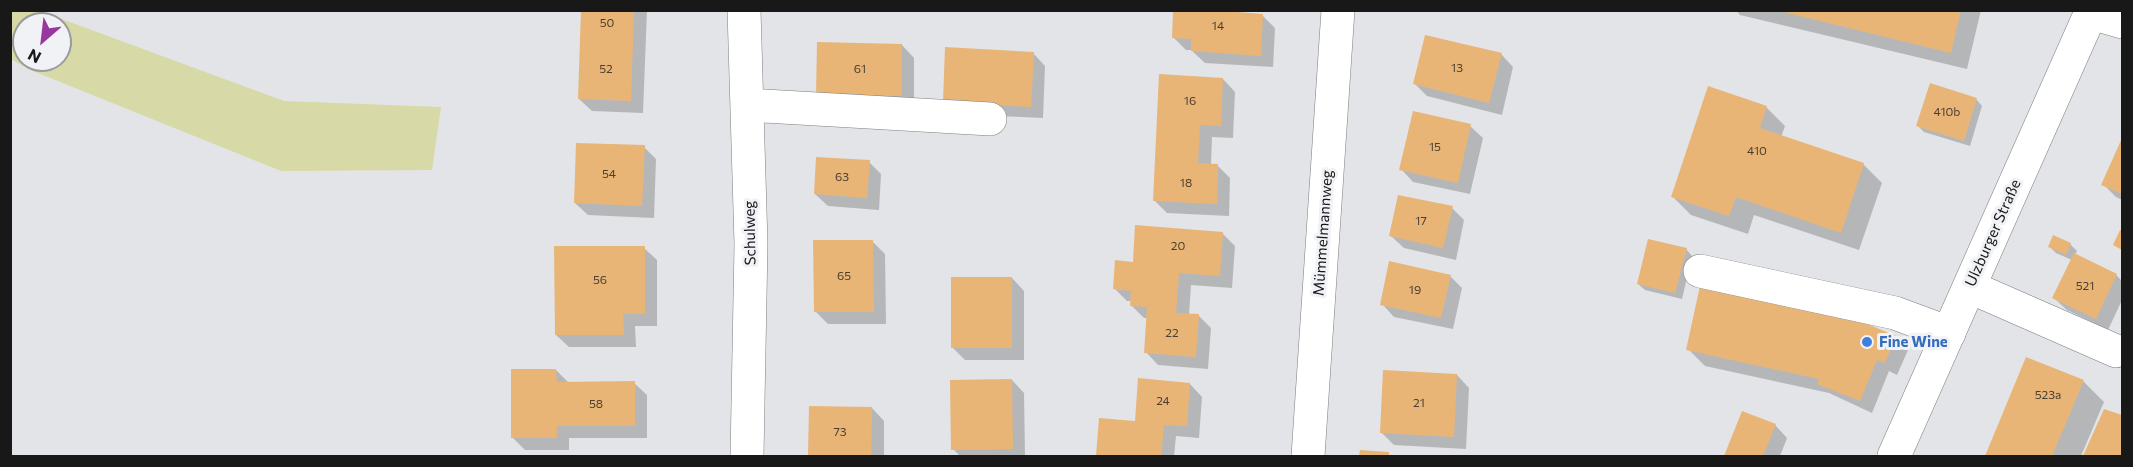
<!DOCTYPE html>
<html>
<head>
<meta charset="utf-8">
<style>
  body { margin:0 }
  #map { position:relative; width:2133px; height:467px; overflow:hidden; background:#e3e4e7; font-family:Commissioner,sans-serif }
  canvas { display:block }
  .frame { position:absolute; inset:0; border:12px solid #181819; pointer-events:none }
  .north { position:absolute; left:12px; top:12px; width:60px; height:60px; box-sizing:border-box; background:#f1f2f5; border:2px solid #9a9b9d; border-radius:50%; rotate:208deg; font-size:16px; font-weight:700; line-height:24px; text-align:center; color:#181819 }
  .north::after { content:''; display:block; margin:auto; width:21px; height:27px; background:#98379e; clip-path:polygon(50% 0,100% 100%,50% 72%,0 100%) }
</style>
</head>
<body>
<div id="map">
<canvas width="2133" height="467"></canvas>
<div class="frame"></div>
<div class="north">N</div>
</div>
<script>
const g = document.querySelector('canvas').getContext('2d');
g.lineJoin = 'round';
function fillPath(path, color) { g.fillStyle = color; g.fill(path, 'evenodd'); }
function strokePath(path, color, width, dash) { g.strokeStyle = color; g.lineWidth = width; g.lineCap = dash ? 'butt' : 'round'; g.setLineDash(dash || []); g.stroke(path); }
function write(font, color, halo, rows, align = 'center') {
  g.font = font + ' Commissioner,sans-serif'; g.lineWidth = 6; g.setLineDash([]); g.textBaseline = 'middle'; g.strokeStyle = halo; g.fillStyle = color; for (const [text, x, y, turn = 0] of rows) {
    g.save(); g.translate(x, y); g.rotate((+turn || 0) * Math.PI / 180); g.textAlign = isNaN(turn) ? turn : align; if (halo) g.strokeText(text, 0, 0); g.fillText(text, 0, 0); g.restore();
  }
}
fillPath(new Path2D(`
  M10,11H40L284,101L441,107L432,170L281,171L28,69L11,59ZM24,24H60V60H24Z`), '#d7daa6');
fillPath(new Path2D(`
  M583,10H647L643,113L592,111L579,99Z
  M1175,10H1224V13L1263,16L1275,28L1273,67L1205,63L1191,50H1186L1173,37Z
  M1736,10H1981L1967,69L1740,15Z
  M902,45L914,58V108L818,94Z
  M1033,53L1045,66L1043,118L957,114Z
  M1501,54L1513,67L1502,115L1427,96L1415,84Z
  M1223,79L1235,92L1233,138L1212,137L1211,165L1218,166L1230,178L1229,216L1167,213L1154,200Z
  M1976,99L1982,106L1970,146L1924,132L1918,126Z
  M1766,107L1785,126L1781,137L1863,164L1882,183L1859,250L1754,215L1748,234L1691,215L1672,196Z
  M1470,126L1483,138L1470,194L1413,182L1401,169Z
  M2122,143V200L2116,197L2103,184Z
  M644,147L656,159L654,218L588,215L575,203Z
  M869,162L881,174L879,210L828,206L815,194Z
  M1452,208L1464,220L1456,260L1404,248L1391,236Z
  M1223,234L1235,246L1232,288L1191,285L1189,315L1199,316L1211,328L1208,369L1158,365L1146,352L1148,318H1144L1131,305L1132,301H1127L1114,288L1134,263Z
  M872,241L885,254L886,324H828L816,312Z
  M2070,244L2077,251L2075,255L2116,275L2122,281V300L2108,330L2067,310L2054,298L2072,260L2056,253L2050,247Z
  M644,248L657,260V326H635L636,347H569L556,335Z
  M1686,249L1692,256L1682,299L1645,290L1638,284Z
  M1450,276L1462,288L1453,329L1394,317L1382,304Z
  M1012,278L1024,291V360H965L952,347Z
  M1895,337L1908,350L1897,375L1889,371L1872,413L1829,393L1705,366L1688,349Z
  M2027,358L2083,381L2104,402L2081,456H1986Z
  M556,370L569,383H634L647,395V438H569V450H525L512,437Z
  M1457,375L1469,388L1466,449L1394,445L1381,432Z
  M1012,380L1024,393L1025,456H960L953,449Z
  M1190,384L1202,397L1199,438L1176,436L1174,456H1098L1101,420L1136,423Z
  M811,407L872,408L884,421V456H810Z
  M2105,411L2122,417V456H2085Z
  M1743,413L1775,425L1787,438L1780,456H1726Z`), '#0003');
fillPath(new Path2D(`
  M581,10H634L631,101L578,99Z
  M1173,10H1211L1263,14L1261,56L1191,51V39L1172,38Z
  M1775,10H1961L1951,53Z
  M1425,35L1502,53L1489,103L1413,84Z
  M817,42L902,44V96L816,95Z
  M945,47L1034,52L1031,107L943,102Z
  M1159,74L1223,78L1221,126L1200,125L1198,163L1218,164L1217,204L1153,201Z
  M1930,83L1977,98L1964,141L1916,126Z
  M1708,86L1767,106L1760,128L1864,163L1841,233L1736,197L1729,216L1671,197Z
  M1413,111L1471,124L1458,183L1399,170Z
  M2122,138V194L2101,185Z
  M576,143L645,145L642,206L574,203Z
  M816,157L870,160L867,198L814,194Z
  M1398,195L1453,206L1443,248L1389,236Z
  M1135,225L1223,232L1220,276L1179,273L1176,313L1199,314L1196,357L1144,353L1147,307L1130,306L1131,291L1113,289L1115,260L1133,262Z
  M2120,230L2122,231V250L2113,245Z
  M2053,235L2071,243L2066,255L2048,247Z
  M1648,239L1687,248L1675,293L1637,284Z
  M813,240H873L874,312H814Z
  M554,246H645V314H623L624,335H555Z
  M2074,253L2117,274L2096,319L2052,298Z
  M1389,261L1451,275L1441,318L1380,305Z
  M951,277H1012V348H951Z
  M1700,286L1846,315L1896,336L1885,363L1877,360L1860,401L1817,384L1819,379L1686,350Z
  M2026,357L2084,380L2052,456H1985Z
  M511,369H556L557,382L635,381V426H557V438H511Z
  M1383,370L1457,374L1454,437L1380,433Z
  M1138,378L1190,383L1187,426L1164,425L1161,456H1096L1099,418L1135,421Z
  M1012,379L1013,449L951,450L950,380Z
  M809,406L872,407L871,456H808Z
  M2104,409L2122,415V456H2083Z
  M1742,411L1776,424L1763,456H1724Z
  M1360,450L1389,452V456H1359Z`), '#e8b577');
const minor = new Path2D(`
  M744,10L751,244L747,456
  M2091,13L2122,22
  M747,105L990,119
  M1700,271L1895,313L1949,333
  M1970,287L2116,351
  M1308,456L1338,10`);
const major = new Path2D(`
  M1894,456L2092,10`);
strokePath(minor, '#7d7e81', 34);
strokePath(major, '#7d7e81', 34);
strokePath(minor, '#fff', 33);
strokePath(major, '#fff', 33);
for (const [x, y, r, color] of [
  [1867,342,6,"#3f7fe0"]
]) { const dot = new Path2D(); dot.arc(x, y, r, 0, 2 * Math.PI); g.fillStyle = color; g.fill(dot); strokePath(dot, '#f1f2f5', 2); }
write('12px', '#4c3f30', null, [
  ["50",607,23],
  ["14",1218,26],
  ["13",1457,68],
  ["52",606,69],
  ["61",860,69],
  ["16",1190,101],
  ["410b",1947,112],
  ["15",1435,147],
  ["410",1757,151],
  ["54",609,174],
  ["63",842,177],
  ["18",1186,183],
  ["17",1421,221],
  ["20",1178,246],
  ["65",844,276],
  ["56",600,280],
  ["521",2085,286],
  ["19",1415,290],
  ["22",1172,333],
  ["523a",2048,395],
  ["24",1163,401],
  ["21",1419,403],
  ["58",596,404],
  ["73",840,432]
]);
write('15px', '#181819', '#f1f2f5', [
  ["Schulweg",750,233,-91],
  ["Mümmelmannweg",1323,233,-86],
  ["Ulzburger Straße",1993,233,-66]
]);
write('bold 15px', '#366cbe', '#f1f2f5', [
  ["Fine Wine",1879,342]
], 'left');
</script>
</body>
</html>
